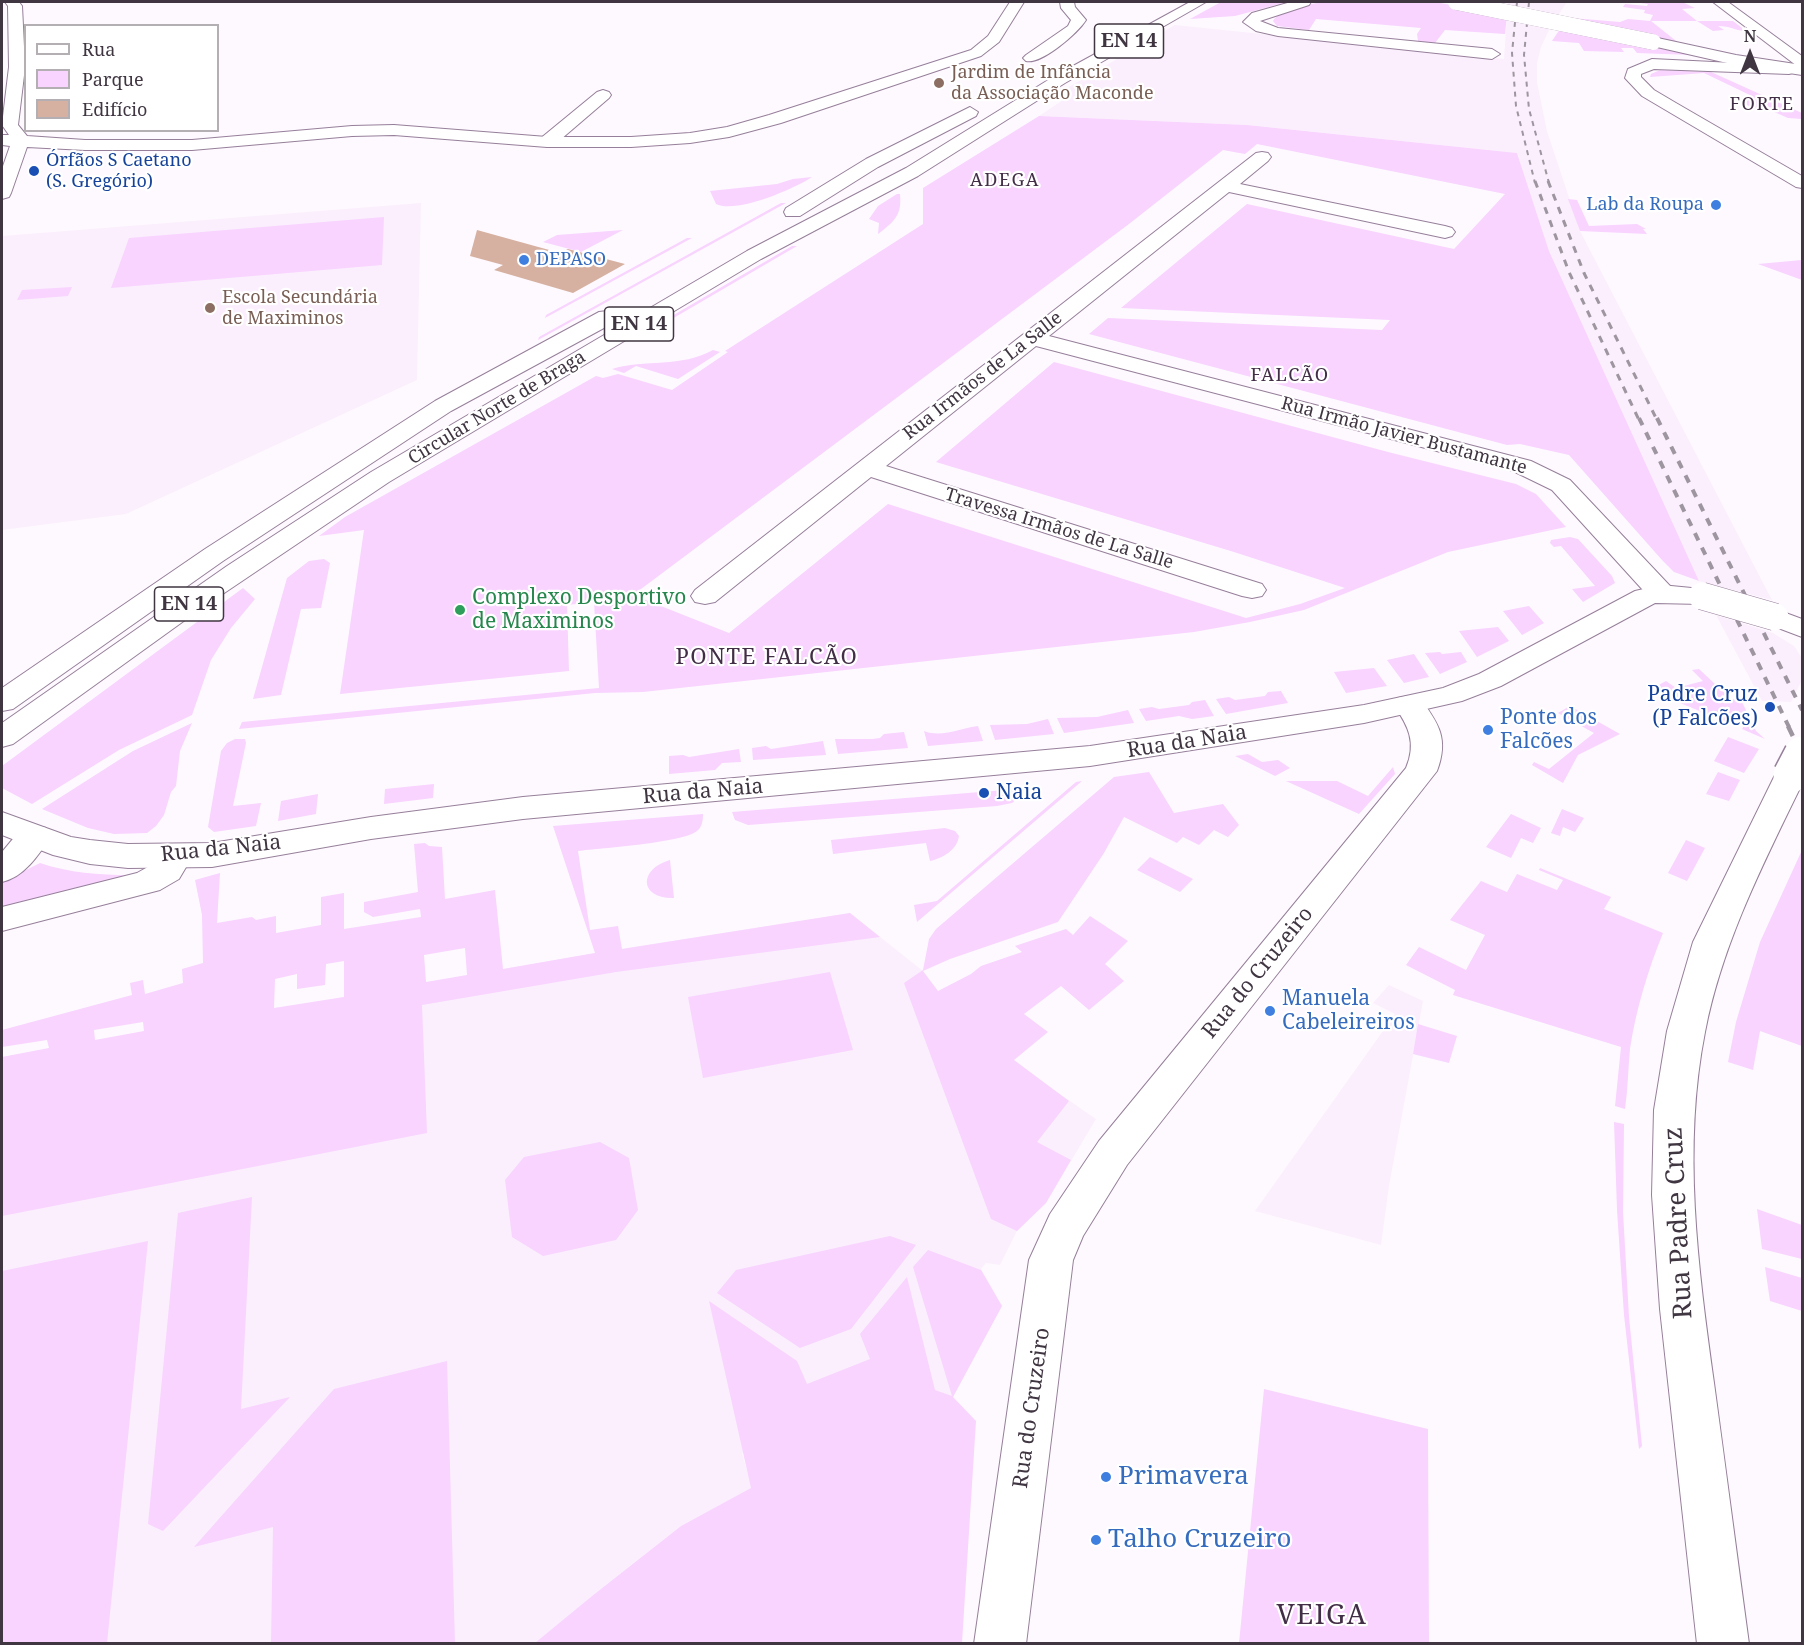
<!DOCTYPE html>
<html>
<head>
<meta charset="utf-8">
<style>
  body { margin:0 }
  #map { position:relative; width:1804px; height:1645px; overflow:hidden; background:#fef9ff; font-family:"Noto Serif",serif }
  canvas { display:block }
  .frame { position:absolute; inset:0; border:3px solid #403642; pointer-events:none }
  .legend { position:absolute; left:24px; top:24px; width:195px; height:108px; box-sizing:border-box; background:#fff; border:2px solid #b3afb3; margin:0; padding:8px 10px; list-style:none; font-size:18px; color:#403642 }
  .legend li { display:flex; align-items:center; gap:12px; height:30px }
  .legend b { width:30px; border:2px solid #b3afb3 }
  .north { position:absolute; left:1720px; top:24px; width:60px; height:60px; -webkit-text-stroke:4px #fff; paint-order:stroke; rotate:0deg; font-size:16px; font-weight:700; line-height:24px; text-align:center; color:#403642 }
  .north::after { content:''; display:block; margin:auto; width:21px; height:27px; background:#403642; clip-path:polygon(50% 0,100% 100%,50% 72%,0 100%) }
</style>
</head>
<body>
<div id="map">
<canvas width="1804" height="1645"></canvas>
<div class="frame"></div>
<ul class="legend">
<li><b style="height:8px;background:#fff"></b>Rua</li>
<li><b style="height:16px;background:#f8d4ff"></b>Parque</li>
<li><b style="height:16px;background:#d6b1a1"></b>Edifício</li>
</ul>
<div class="north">N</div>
</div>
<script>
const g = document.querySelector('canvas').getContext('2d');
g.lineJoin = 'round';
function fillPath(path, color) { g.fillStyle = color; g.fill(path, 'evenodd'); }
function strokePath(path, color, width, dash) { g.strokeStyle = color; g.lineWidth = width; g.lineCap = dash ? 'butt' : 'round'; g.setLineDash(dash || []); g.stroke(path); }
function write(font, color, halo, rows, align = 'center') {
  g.font = font + ' "Noto Serif",serif'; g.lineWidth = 4.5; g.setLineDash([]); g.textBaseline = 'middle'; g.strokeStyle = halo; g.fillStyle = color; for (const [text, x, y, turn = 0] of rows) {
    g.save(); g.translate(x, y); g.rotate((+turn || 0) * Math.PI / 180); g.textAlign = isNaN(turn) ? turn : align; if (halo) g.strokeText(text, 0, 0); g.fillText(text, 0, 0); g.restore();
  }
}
fillPath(new Path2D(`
  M1508,2H1567L1557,17L1508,7Z
  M1507,15L1552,24L1541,47L1537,63V82L1547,131L1580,231L1772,600L1699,581L1549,251L1517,153L1247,125L1039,116L1072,94L1069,87L1175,25L1504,59Z
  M421,203L417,380L126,514L2,530V236Z
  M1716,615L1773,633L1794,646L1802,658V680L1791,702L1762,701Z
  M850,913L923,971L937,991L1022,1068L1096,1119L1046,1203L1017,1231L1000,1265L986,1263L981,1269L1002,1306L953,1397L935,1390L742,1453L752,1488L681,1526L592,1596L535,1644H2V1057L595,953Z
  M1389,985L1423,1001L1389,1186L1381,1245L1255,1211L1395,1014L1373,1003Z`), '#fbeffd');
fillPath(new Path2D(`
  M1221,2H1287L1235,16L1190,19Z
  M1323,2H1435L1507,15L1505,34L1445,30L1435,43L1418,41L1417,34L1421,28L1316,19L1309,30L1277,26L1273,21C1280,9 1309,4 1323,2Z
  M1633,2H1682L1695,8L1682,9L1697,21H1733L1746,31C1736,31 1731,26 1718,26L1724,30L1713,31L1697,21H1651L1680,44L1572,18L1620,22L1628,19L1650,21L1653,15L1644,13L1645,10L1623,7L1625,4L1647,6L1648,4Z
  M1562,26L1692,55L1637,53L1633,48H1621L1624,52L1584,51L1579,43L1552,41Z
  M1660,70L1711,72L1802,113V119L1788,118L1772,111L1760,112L1736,99L1754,97L1704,73L1650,77L1651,74Z
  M1039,116L1247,125L1517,153L1549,251L1699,581L1674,572L1662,560L1569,455L1520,444L1507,445L1089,334L1108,318L1382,330L1390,320L1121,308L1247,204L1454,249L1505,194L1257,144L1245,154L1223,150L1129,224L633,595L729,633L888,504L1246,618L1300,604L1345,588L1234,552L936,462L1054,362L1388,452L1516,484L1536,494L1566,527L1448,552L1304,610L1250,622L1194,632L643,692L595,693L239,729L242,722L599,688L594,602L567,605L569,671L340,694L364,530L319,536L345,517L596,376L603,378L618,374L672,390L728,352L725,351L923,224V188Z
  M812,177C794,189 736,214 716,204L710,191L777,184L793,179Z
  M897,194H900C902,215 895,221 878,234L879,223L869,219L878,206Z
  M1568,199L1577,200L1589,226L1637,224L1646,229H1643L1647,234L1580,231Z
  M781,203H786L538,340L539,337Z
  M384,217L382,265L111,288L129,238Z
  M623,230L581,252L543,242L557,235Z
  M687,238H692L545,318L546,315Z
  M792,246H797L641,337V334Z
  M1802,260V280L1758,264Z
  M72,287L68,296L17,300L22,290Z
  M713,350L720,352L678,379L636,366L624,373L612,369C645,359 681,368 713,350Z
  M1570,537L1578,539L1612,576L1615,583L1583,602L1572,589L1595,586L1561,546L1554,547L1550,543L1551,540Z
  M324,559L330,563L321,608L301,609L281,695L253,699L287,578L309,561Z
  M243,588L255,599L231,628L211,660L192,715L119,750L32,804L2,788V766Z
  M1529,606L1544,623L1522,635L1503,611Z
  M1498,627L1509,641L1477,657L1459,631Z
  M1440,652L1442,654L1461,652L1467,662L1440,674L1425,653Z
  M1414,654L1429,677L1404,683L1387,660Z
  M1374,668L1387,686L1346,693L1334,672Z
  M1699,669L1731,699L1741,700L1756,731L1765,739L1742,729L1747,721L1734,716L1729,723L1680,703L1653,688L1666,681L1676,688L1703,681L1692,670Z
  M1281,691L1288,703L1226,714L1216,699L1229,697L1235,700L1265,696L1268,692Z
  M1205,700L1214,716L1192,719L1179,716L1146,721L1139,709L1152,707L1159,709L1189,705L1192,702Z
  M1570,706L1620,734L1578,755L1563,783L1532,765L1534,762L1549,769L1594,733L1558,713Z
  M1128,710L1134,723L1064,733L1057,718L1097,717Z
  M1048,719L1054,734L995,740L990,725L1027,724Z
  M192,723L180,751L176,786L171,792L164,815L156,826L147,833L114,834L88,828L42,809L133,751Z
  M978,726L983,741L928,746L924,731C942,738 961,728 978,726Z
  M904,732L908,748L838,754L835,739H872L880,738L884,734Z
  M1728,737L1759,749L1744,773L1714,761Z
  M235,739H245L246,743L233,806L261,803L256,826L214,832L208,827L221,751L227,743Z
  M823,741L826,755L753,760L752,748L766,746L771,749Z
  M739,749L741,762L722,763L715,770L669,774V756L683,755L689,757Z
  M1248,754L1262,762L1278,760L1290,768L1275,776L1235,756Z
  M1393,767L1395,774L1359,814L1286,781H1337L1368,796Z
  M1149,772L1174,813L1223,804L1239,825L1228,837L1214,830L1199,845L1183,837L1177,843L1124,817L1104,853L1058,922L950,959L923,971L938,991L971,974L981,966L1022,952L1015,946L1066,929L1073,935L1090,916L1128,941L1105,964L1124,981L1089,1010L1061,986L1024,1014L1048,1032L1014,1060L1069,1101L1037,1142L1071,1160L1046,1203L1017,1231L991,1219L904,983L923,970L929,939L936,929L1114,777Z
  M1718,772L1740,780L1729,801L1706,794Z
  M1082,781L917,922L914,905L937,901L1076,782Z
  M434,784L433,798L384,804L385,789Z
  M1030,788L1012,803L997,806L748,825L735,820L732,812Z
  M318,794L316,814L278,821L281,801Z
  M1562,809L1584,818L1575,832L1563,827L1560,836L1551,833Z
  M703,814C703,821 702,827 697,831C682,843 601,848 578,851L590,930L618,926L622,949L850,913L880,937L616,972L422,1005L427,1133L2,1216V1057L49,1048L47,1040L2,1047V1030L132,995L130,983L143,980L145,994L183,983L182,969L203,963L202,915L195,880L220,873L217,923L252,917L256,920L276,916V933L321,925V897L344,893V929L421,917L420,909L373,917L364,912V902L418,892L414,844L425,843L429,846L442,847L445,899L495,890L503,969L595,953L553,826ZM465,948L467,975L426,982L424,955ZM344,961V997L274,1008L275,979L297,974V989L325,985L326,964ZM143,1022L144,1031L95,1040L94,1030Z
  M1511,814L1541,828L1533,843L1521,838L1511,858L1486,847Z
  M945,828L955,831L959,836C957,850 943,858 930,861L926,843L833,854L831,840Z
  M1686,840L1705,848L1687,881L1668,873Z
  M1802,850V1046L1760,1031L1753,1070L1728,1062L1736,1022L1760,942Z
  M1150,857L1193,879L1180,892L1137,870Z
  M670,860L674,898C639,899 638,869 670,860Z
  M40,863C70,873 98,875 130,875L2,909V882Z
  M1540,868L1611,897L1604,909L1663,933C1648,970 1636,1009 1630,1049C1628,1069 1628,1089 1625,1109L1615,1106L1621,1047L1453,995L1455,990L1406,965L1419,947L1466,970L1485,935L1450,920L1481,881L1507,892L1517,874L1557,890L1563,880L1539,870Z
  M830,972L853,1050L703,1078L688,997Z
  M1418,1024L1457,1036L1449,1063L1413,1054Z
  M1614,1122L1624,1124L1623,1212L1629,1317L1642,1446L1639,1449L1624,1315L1617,1210Z
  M600,1142L629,1158L638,1210L616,1240L543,1256L512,1237L505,1180L524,1157Z
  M252,1197L241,1409L290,1397L163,1531L148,1524L178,1213Z
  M1757,1209L1802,1225V1259L1762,1249Z
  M890,1236L916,1245L851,1329L800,1348L717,1293L736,1270Z
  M148,1241L107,1643H2V1271Z
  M928,1250L981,1270L1002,1306L953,1397L976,1421L962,1643H535L592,1596L681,1526L751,1488L709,1301L797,1361L807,1384L870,1359L860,1334L907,1277L935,1390L952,1396L913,1267Z
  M1765,1267L1802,1278V1311L1770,1301Z
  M447,1361L455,1643H271L273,1527L194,1547L334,1389Z
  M1264,1389L1428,1429L1429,1643H1239Z`), '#f8d4ff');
fillPath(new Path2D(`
  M477,230L560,253L568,249L625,264L573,293L494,270L503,265L470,256Z`), '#d6b1a1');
const street = new Path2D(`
  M1060,2H1074L1075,7L1086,20C1078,33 1041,65 1026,61L1023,58L1026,55L1068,26L1071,20L1061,8Z
  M1291,2H1311L1309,5L1260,21L1278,28L1492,49L1500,54L1492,59L1278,36L1256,31L1243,22L1252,13Z
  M1713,2H1728L1802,56V68L1797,66Z
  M1652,59L1795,66L1797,69L1795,72L1789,74L1654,69L1641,74V77L1654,90L1676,103L1802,176V188L1796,187L1642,96L1625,78L1628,69Z
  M603,90L609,92L611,95L609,98L553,146H541L538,142L541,138L597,92Z
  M1262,152L1268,153L1271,157L1268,161L1240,184L1445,226L1452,228L1455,232L1452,236L1445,238L1229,192L1049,336L1531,461L1570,480L1671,587L1675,593L1671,599L1661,601L1651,599L1552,490L1513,471L1036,346L886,466L1262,584L1266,590L1262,596L1252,598L1242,596L871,477L715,602L705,604L695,602L691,596L695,590L1256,153Z
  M1409,696L1420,698C1439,724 1449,739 1437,771L1127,1165L1083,1236L1073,1260L1026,1644H974L1029,1260L1050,1214L1099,1141L1406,768C1417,742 1408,726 1394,705L1398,698Z
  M34,825L46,828L51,836C39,855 24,877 2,882V852L22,828Z
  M175,845L187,849L192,857L179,879L160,890L2,931V907L137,873L155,863L163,849Z`);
const secondary = new Path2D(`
  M5,2H19L22,6L25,67L18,125L27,136L85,140H192L352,126L394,125L547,137H631L690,133L727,127L769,115L971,50L988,36L1010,2H1024L999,42L981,56L781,123L729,137L690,143L631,147H547L394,135L352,136L192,150H85L27,147L11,193L9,197L2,199V169L10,146L2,145V135H9L2,125L9,67L8,6Z
  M1653,37L1736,55L1802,65V75L1736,65L1648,45L1645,42L1648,39Z
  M1661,585L1712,590L1716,596L1712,602L1702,604L1655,603L1501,686L1462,701L1364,723L1090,766L523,819L371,839L212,867L128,868L90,864L53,855L2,835V812L71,837L90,840L128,844L212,843L371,817L523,797L1090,746L1364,705L1443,688L1479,674L1635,591Z
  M1775,609L1802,619V637L1765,623L1761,617L1765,611Z
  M1791,765L1802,768V784C1763,864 1722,944 1705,1032C1682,1148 1698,1267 1714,1383C1726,1470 1737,1557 1749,1644H1697L1660,1309L1652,1195L1654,1110L1667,1031L1693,942L1775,775L1780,768Z`);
const highway = new Path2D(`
  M1190,2H1206L1065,83L918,176L761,259L389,482L199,610L13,744L2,747V723L227,566L371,472L747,251L906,168L1053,77Z
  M970,107L978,112L976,116L878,167L800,216H786L784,212L786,208L866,159Z
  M607,311L615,312L618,317L615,322L451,411L223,561L13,709L2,711V688L205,549L435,401L599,312Z`);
strokePath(street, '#967f9a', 2);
strokePath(secondary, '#967f9a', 2);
strokePath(highway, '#967f9a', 2);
fillPath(street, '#fff');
fillPath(secondary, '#fff');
fillPath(highway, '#fff');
strokePath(new Path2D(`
  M1517,2L1512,53L1516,106L1535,183
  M1529,2L1524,55L1529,109L1549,183`), '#9d959f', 2, [5, 5]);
strokePath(new Path2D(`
  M1535,181L1569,272L1639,420
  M1548,181L1584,273L1657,420`), '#9d959f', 3, [7, 7]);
strokePath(new Path2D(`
  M1639,418L1789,727
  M1657,418L1802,710`), '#9d959f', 4, [8, 8]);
strokePath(new Path2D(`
  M1788,726L1802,755`), '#9d959f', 4.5, [11, 11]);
const secondaryBridgeFar2 = new Path2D(`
  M1456,2L1653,42`);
const secondaryBridgeFar1 = new Path2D(`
  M1702,596L1775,617`);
const secondaryBridge = new Path2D(`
  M1791,775L1802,754`);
strokePath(secondaryBridgeFar2, '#967f9a', 16, []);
strokePath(secondaryBridgeFar1, '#967f9a', 28, []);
strokePath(secondaryBridge, '#967f9a', 38, []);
strokePath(secondaryBridgeFar2, '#fff', 16);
strokePath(secondaryBridgeFar1, '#fff', 27);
strokePath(secondaryBridge, '#fff', 35);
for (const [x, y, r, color] of [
  [939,83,6,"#8d6e63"],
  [34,171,6,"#1a4fb4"],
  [1716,205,6,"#3f7fe0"],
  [524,260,6,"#3f7fe0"],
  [210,308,6,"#8d6e63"],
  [460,610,6,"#2e9e5b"],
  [1770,707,6,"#1a4fb4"],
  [1488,730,6,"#3f7fe0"],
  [984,793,6,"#1a4fb4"],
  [1270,1011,6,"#3f7fe0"],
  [1106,1477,6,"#3f7fe0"],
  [1096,1540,6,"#3f7fe0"]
]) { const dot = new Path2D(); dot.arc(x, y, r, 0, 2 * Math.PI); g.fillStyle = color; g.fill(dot); strokePath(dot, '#fff', 2); }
write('18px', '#785e54', '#fff', [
  ["Jardim de Infância",951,73],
  ["da Associação Maconde",951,94],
  ["Escola Secundária",222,298],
  ["de Maximinos",222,319]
], 'left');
g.letterSpacing = '1.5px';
write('18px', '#422e46', '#fff', [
  ["FORTE",1762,105],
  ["ADEGA",1005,181],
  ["FALCÃO",1290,376]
]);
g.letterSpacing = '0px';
write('18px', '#164399', '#fff', [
  ["Órfãos S Caetano",46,161],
  ["(S. Gregório)",46,182]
], 'left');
write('18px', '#366cbe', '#fff', [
  ["Lab da Roupa",1704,205],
  ["DEPASO",536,260,"left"]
], 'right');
write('18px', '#403642', '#fff', [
  ["Rua Irmãos de La Salle",983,376,-38],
  ["Circular Norte de Braga",497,408,-31],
  ["Rua Irmão Javier Bustamante",1404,436,15],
  ["Travessa Irmãos de La Salle",1059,529,17]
]);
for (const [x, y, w] of [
  [1129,41,69],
  [639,324,69],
  [189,604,69]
]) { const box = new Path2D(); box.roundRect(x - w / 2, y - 17, w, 34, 4.5); g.fillStyle = '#fff'; g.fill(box); strokePath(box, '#403642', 1.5); }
write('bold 20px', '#403642', null, [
  ["EN 14",1129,41],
  ["EN 14",639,324],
  ["EN 14",189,604]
]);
write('21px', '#27864d', '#fff', [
  ["Complexo Desportivo",472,598],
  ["de Maximinos",472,622]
], 'left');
write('21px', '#164399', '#fff', [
  ["Padre Cruz",1758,695],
  ["(P Falcões)",1758,719],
  ["Naia",996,793,"left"]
], 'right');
write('21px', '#366cbe', '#fff', [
  ["Ponte dos",1500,718],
  ["Falcões",1500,742],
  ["Manuela",1282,999],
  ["Cabeleireiros",1282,1023]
], 'left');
write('21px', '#403642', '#fff', [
  ["Rua da Naia",1187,742,-9],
  ["Rua da Naia",703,792,-5],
  ["Rua da Naia",221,849,-6],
  ["Rua do Cruzeiro",1258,973,-51],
  ["Rua do Cruzeiro",1032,1408,-82]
]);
g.letterSpacing = '1.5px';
write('22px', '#422e46', '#fff', [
  ["PONTE FALCÃO",767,658]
]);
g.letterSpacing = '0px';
write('26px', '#403642', '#fff', [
  ["Rua Padre Cruz",1679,1223,-93]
]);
write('26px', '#366cbe', '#fff', [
  ["Primavera",1118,1477],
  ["Talho Cruzeiro",1108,1540]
], 'left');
g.letterSpacing = '1.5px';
write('27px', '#422e46', '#fff', [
  ["VEIGA",1322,1616]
]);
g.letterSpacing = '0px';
</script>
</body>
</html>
